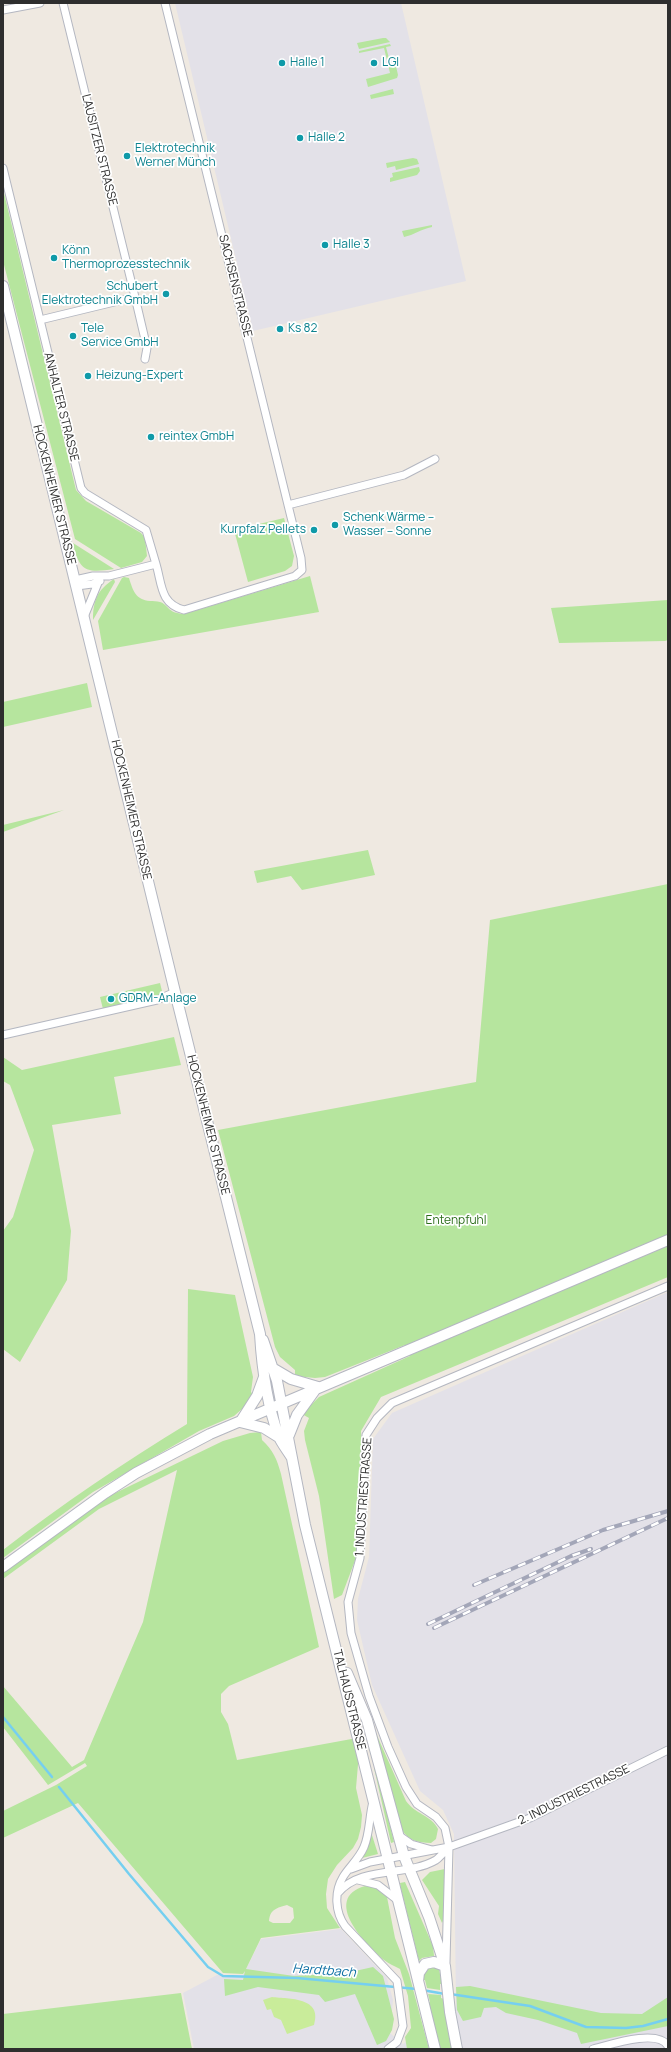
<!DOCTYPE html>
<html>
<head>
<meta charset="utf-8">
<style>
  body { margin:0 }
  #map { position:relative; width:671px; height:2052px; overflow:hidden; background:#efe9e1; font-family:Manrope,sans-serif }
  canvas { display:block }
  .frame { position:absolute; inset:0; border:4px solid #2e2e2e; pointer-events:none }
</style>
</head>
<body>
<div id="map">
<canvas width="671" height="2052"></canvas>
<div class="frame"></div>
</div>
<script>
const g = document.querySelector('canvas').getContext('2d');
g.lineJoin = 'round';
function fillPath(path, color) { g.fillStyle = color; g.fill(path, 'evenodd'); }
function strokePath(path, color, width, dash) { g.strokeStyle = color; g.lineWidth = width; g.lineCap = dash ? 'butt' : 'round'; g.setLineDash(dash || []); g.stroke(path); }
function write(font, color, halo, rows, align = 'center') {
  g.font = font + ' Manrope,sans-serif'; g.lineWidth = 3.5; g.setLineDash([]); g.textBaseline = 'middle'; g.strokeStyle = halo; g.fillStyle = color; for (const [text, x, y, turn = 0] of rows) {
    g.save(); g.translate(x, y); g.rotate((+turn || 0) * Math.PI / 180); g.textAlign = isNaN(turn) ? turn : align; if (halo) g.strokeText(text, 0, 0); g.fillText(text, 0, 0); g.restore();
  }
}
fillPath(new Path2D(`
  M175,3H401L466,281L253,331Z
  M668,1292V2049H194L183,1993L217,1975H243L261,1939L341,1929L387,1978L393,2000L390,2033L403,2044L456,2007L454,1834L443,1810L420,1791L372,1685L357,1620L358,1599L369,1557L373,1439L392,1413Z`), '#e3e1e8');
fillPath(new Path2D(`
  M383,38H386L390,42L359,49L357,43Z
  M390,44L391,46L386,47L391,66H396L398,75L397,78L368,87L366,79L390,73L384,48L359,53V51Z
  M393,89L394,94L371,99L370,95Z
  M413,158L417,159L419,164L396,170L395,166L387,168L386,163Z
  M419,167L420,171L417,175L390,182V178L393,177L392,173Z
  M3,189L76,490L86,501L141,533L145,538L147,556L142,562L121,568L75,539L3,261Z
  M432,225V227C421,229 414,235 404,237L402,231Z
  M284,518L294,556L292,566L285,571L248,582L234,530Z
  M73,543L114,569C87,573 79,572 73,543Z
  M310,576L319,612L103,650L98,621L122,578L124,577L129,578C133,591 136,600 150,601C153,601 157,601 160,602C169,605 167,613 184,614Z
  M114,579L115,582L93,620C93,601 97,590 114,579Z
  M668,600V640L665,641L559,643L551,608Z
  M87,683L92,707L3,727V702Z
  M64,810L3,832V825Z
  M368,850L375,875L302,890L291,876L257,883L254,871Z
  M668,884V1277L381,1397L361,1431L362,1456L356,1558L342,1595L334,1599L319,1496L305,1440L304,1431L309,1418L302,1414L319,1397L410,1356L405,1345L325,1377L315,1378L295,1376V1370L280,1357L275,1347L218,1130L476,1082L490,920Z
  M160,983L163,995L103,1009L100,997Z
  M174,1037L181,1065L114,1077L121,1114L52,1125L71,1231L67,1280L20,1362L3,1349V1231L13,1217L34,1150L10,1085L3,1081V1057L22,1070Z
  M188,1289L235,1295L253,1377L251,1392L254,1396L249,1403L234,1416L199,1431L93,1492L3,1558V1550C62,1504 123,1463 187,1424Z
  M261,1432L262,1440C273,1450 277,1459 281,1474L319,1647L229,1686L221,1694V1712L228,1724L237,1760L357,1738L359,1753L356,1788L362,1815L361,1827L358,1839L353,1848L337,1865L328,1879L326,1894L327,1908L340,1928L261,1938L246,1969L294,1976L346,1973L373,1967L383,1976L394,2019L392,2030L386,2041L377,2045L355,1994L325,2002L319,1995L258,1987L225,1996L224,1979L243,1980L245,1971L243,1974L223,1973L78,1803L3,1838V1811L56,1785L87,1766L85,1763L48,1785L3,1727V1686L72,1767L84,1760L143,1622L177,1470L99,1509L3,1579V1572L107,1497L223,1441L250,1433ZM287,1905L293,1908L294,1918L290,1923H273L269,1921C270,1909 277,1908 287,1905Z
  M360,1697L406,1801C415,1814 431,1815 438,1829L436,1839L431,1843C418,1843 408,1840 401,1829Z
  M374,1768L376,1769L394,1842L391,1843Z
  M371,1832L378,1854L362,1858H361Z
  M445,1869L443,1921L442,1923L438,1914L439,1906L422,1880L430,1872Z
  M405,1882L433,1946L434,1956L422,1958L419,1961L401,1889L400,1883Z
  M365,1886L377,1888L387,1897L395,1938L409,1974L429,2049H407L405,2037L411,2028L408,1996L400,1969C395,1966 389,1964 384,1960C366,1945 321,1899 365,1886Z
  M429,1964L439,1969L442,1984H440V1990L427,1988L425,1980H423L422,1976Z
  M470,1986L601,2013L642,2014L668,1997V2026L581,2044L577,2033L538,2020L506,2013L496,2007L484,2008L481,2017L463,2021L457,2010L456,1987Z
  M181,1993L192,2049H3V2014Z
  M428,1994L441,1995V1998L444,1999L448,2030L453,2049H440L428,2003L430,2002Z`), '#b6e59e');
fillPath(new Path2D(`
  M272,1997C289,1999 323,1997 314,2025L287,2034L281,2020L274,2017L271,2009L267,2010L263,2000Z`), '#c9ec9a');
strokePath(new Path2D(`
  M3,1717L52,1777
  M59,1787L129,1874L208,1967L223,1976L297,1978L417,1989
  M422,1990L445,1994
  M450,1994L530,2006L586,2027L626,2028L643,2026L668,2019`), '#75cff0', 2.5);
const street = new Path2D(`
  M3,10L40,3
  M3,168L81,488L85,493L146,530L156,564L109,576H93L75,580
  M135,297L147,348L145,359
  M40,320L135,297L63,3
  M288,505L404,475L435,459
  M156,564C162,584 160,604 184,610L295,576L302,570L301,558L288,505L165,3
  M77,586L92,584L100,581
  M84,617L98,583
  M3,1035L157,1000L175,992
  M373,1802C369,1816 370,1833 364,1847C359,1859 349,1867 343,1877C334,1892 335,1912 345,1926L397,1981L403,2026L397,2042L388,2049
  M398,1835L411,1844L432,1850
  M351,1869L370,1862L449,1847L530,1818L668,1750
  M358,1880L378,1885L396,1899
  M338,1893C361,1865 407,1877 436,1860C440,1857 445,1851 449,1847
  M446,1962L449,1847L445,1828L436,1817L417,1804L406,1787L388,1747L369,1696L351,1633L348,1602L360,1558L366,1435L377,1418L392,1403L668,1286
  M593,2049C609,2045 658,2028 668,2046`);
const secondary = new Path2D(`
  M3,286L175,992L260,1334C262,1368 267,1405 279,1437C282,1444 288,1451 292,1458
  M263,1340L277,1381L305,1525L435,2049
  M274,1369L291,1379L318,1387
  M241,1421L257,1396L264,1377
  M240,1422L264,1428L280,1438
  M289,1435L297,1415L315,1390
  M3,1567L105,1493L136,1473L210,1434L668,1240
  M347,1673L367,1720L404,1856L429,1917L445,1966L450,2012L457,2049
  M418,1981L419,1973L425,1964L434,1962L445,1966`);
strokePath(street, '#b4b7c1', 9);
strokePath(secondary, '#b4b7c1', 12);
strokePath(street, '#fff', 7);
strokePath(secondary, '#fff', 10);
const rail = new Path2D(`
  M474,1585L603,1530L668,1511
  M428,1624L571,1556L591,1549
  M434,1628L668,1518`);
strokePath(rail, '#a3a6b8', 4);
strokePath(rail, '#fff', 2.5, [8]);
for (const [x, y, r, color] of [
  [282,63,4,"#0f9aa8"],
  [374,63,4,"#0f9aa8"],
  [300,138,4,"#0f9aa8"],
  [127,156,4,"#0f9aa8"],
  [325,245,4,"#0f9aa8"],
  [54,258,4,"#0f9aa8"],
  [166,294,4,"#0f9aa8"],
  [280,329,4,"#0f9aa8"],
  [73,336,4,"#0f9aa8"],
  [88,376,4,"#0f9aa8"],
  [151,437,4,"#0f9aa8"],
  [335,525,4,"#0f9aa8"],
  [314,530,4,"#0f9aa8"],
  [111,999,4,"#0f9aa8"]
]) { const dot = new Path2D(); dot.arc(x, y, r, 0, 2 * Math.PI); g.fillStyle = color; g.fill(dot); strokePath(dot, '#fff', 1.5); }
write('12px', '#0d838f', '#fff', [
  ["Halle 1",290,63],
  ["LGI",382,63],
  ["Halle 2",308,138],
  ["Elektrotechnik",135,149],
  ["Werner Münch",135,163],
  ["Halle 3",333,245],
  ["Könn",62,251],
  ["Thermoprozesstechnik",62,265],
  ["Schubert",158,287,"right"],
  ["Elektrotechnik GmbH",158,301,"right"],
  ["Tele",81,329],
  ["Service GmbH",81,343],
  ["Ks 82",288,329],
  ["Heizung-Expert",96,376],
  ["reintex GmbH",159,437],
  ["Schenk Wärme –",343,518],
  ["Wasser – Sonne",343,532],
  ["Kurpfalz Pellets",306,530,"right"],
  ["GDRM-Anlage",119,999]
], 'left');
write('12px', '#2e2e2e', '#fff', [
  ["LAUSITZER STRASSE",99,150,76],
  ["SACHSENSTRASSE",235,286,76],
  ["ANHALTER STRASSE",61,407,76],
  ["HOCKENHEIMER STRASSE",54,495,76],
  ["HOCKENHEIMER STRASSE",131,810,77],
  ["HOCKENHEIMER STRASSE",208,1125,76],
  ["1. INDUSTRIESTRASSE",364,1497,-86],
  ["TALHAUSSTRASSE",349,1700,76],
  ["2. INDUSTRIESTRASSE",574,1795,-26]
]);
write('12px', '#2c6e1b', '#fff', [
  ["Entenpfuhl",456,1221]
]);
write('italic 13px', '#0d6fa3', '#fff', [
  ["Hardtbach",324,1971,4]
]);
</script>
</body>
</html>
